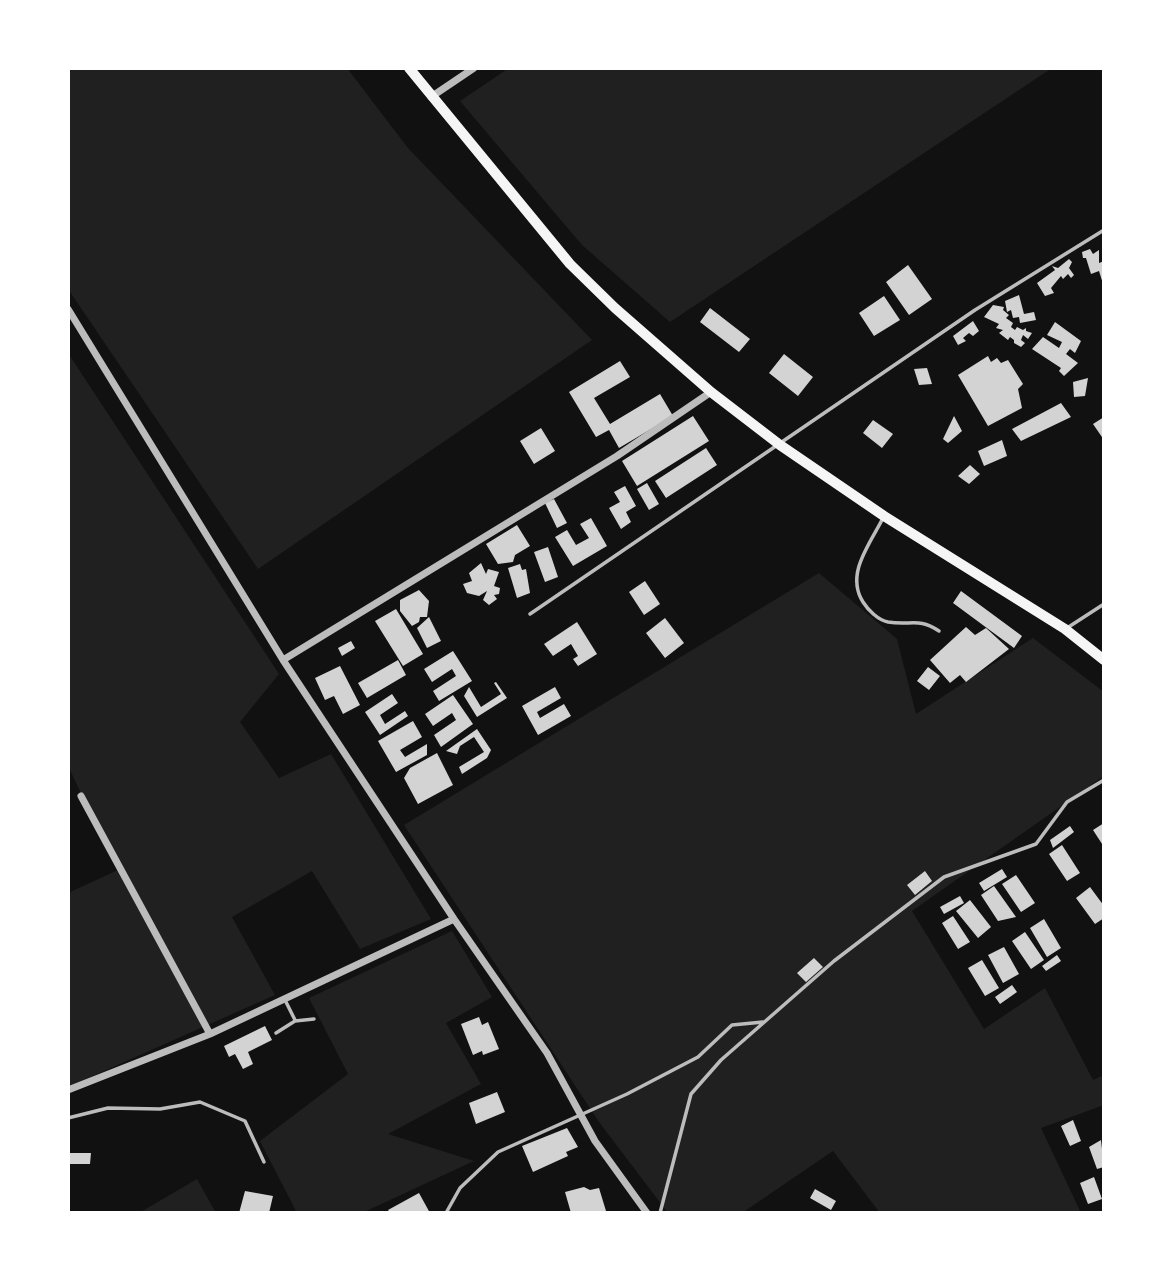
<!DOCTYPE html>
<html>
<head>
<meta charset="utf-8">
<style>
  body { margin:0 }
  #map { position:relative; width:1172px; height:1281px; overflow:hidden; background:#111; font-family:"Roboto Condensed",sans-serif }
  canvas { display:block }
  .frame { position:absolute; inset:0; border:70px solid #fff; pointer-events:none }
</style>
</head>
<body>
<div id="map">
<canvas width="1172" height="1281"></canvas>
<div class="frame"></div>
</div>
<script>
const g = document.querySelector('canvas').getContext('2d');
g.lineJoin = 'round';
function fillPath(path, color) { g.fillStyle = color; g.fill(path, 'evenodd'); }
function strokePath(path, color, width, dash) { g.strokeStyle = color; g.lineWidth = width; g.lineCap = dash ? 'butt' : 'round'; g.setLineDash(dash || []); g.stroke(path); }
fillPath(new Path2D(`
  M68,68H347L408,148L592,340L258,569L68,289Z
  M509,68H1052L670,322L582,245L460,101Z
  M68,353L279,674L240,722L279,778L331,754L431,919L360,949L312,871L232,917L275,995L68,1087V893L118,870L68,766Z
  M819,573L897,639L916,714L1033,638L1104,692V776L912,911L984,1029L1045,988L1093,1080L1104,1075V1105L1041,1128L1081,1213H880L833,1151L742,1213H668L599,1122L404,825Z
  M452,931L492,997L446,1023L481,1084L388,1134L474,1161L362,1213H297L260,1141L348,1074L309,998Z
  M197,1179L216,1213H139Z`), '#202020');
fillPath(new Path2D(`
  M1090,249L1093,254L1099,250V263L1104,261V287L1099,271L1091,274L1086,258H1083L1082,252Z
  M1069,259L1072,262L1069,268L1074,275L1071,278L1068,274L1063,279L1061,276L1051,288L1054,293L1045,296L1037,283L1055,270L1052,266L1058,268Z
  M908,265L932,299L909,315L886,282Z
  M1019,295L1024,314L1034,312L1036,320L1020,323L1019,317L1013,318L1011,310L1007,312L1005,301Z
  M884,296L900,320L874,336L859,313Z
  M993,305L1004,307L1003,310L1009,315L1006,318L1013,323L1011,327L1015,330L1017,327L1023,330L1026,328V331L1032,333L1028,339L1023,335L1021,340L1025,343L1021,347L1014,343V340L1010,337L1008,340L999,333L1003,330L996,328L999,324L984,317Z
  M710,308L750,339L739,352L700,322Z
  M973,321L979,331L973,336L969,333L963,338L966,341L958,345L953,336Z
  M1055,322L1081,341L1075,353L1070,349L1066,354L1078,363L1064,376L1059,371L1061,368L1032,349L1043,337L1059,348L1062,342L1047,335Z
  M784,354L813,377L798,396L769,373Z
  M988,356L991,362L997,358L1001,363L1008,360L1023,384L1018,389L1022,408L988,426L958,375Z
  M620,361L630,377L594,398L610,424L660,394L673,416L619,448L609,430L596,437L569,392Z
  M927,368L932,384L919,385L914,369Z
  M1088,378L1085,396L1074,397L1073,382Z
  M1061,403L1071,417L1021,441L1012,429Z
  M693,416L709,441L637,486L622,461Z
  M954,416L962,431L948,443L943,439Z
  M1104,417V440L1093,424Z
  M873,420L893,434L882,448L863,433Z
  M541,428L555,451L534,464L520,441Z
  M1002,440L1007,456L984,466L978,451Z
  M706,448L717,465L666,498L655,481Z
  M970,465L980,474L969,484L958,476Z
  M647,483L659,504L649,510L637,489Z
  M625,486L636,506L626,512L631,522L621,529L609,508L620,502L614,492Z
  M554,499L567,523L557,528L545,503Z
  M591,518L607,546L573,566L555,537L567,530L576,545L589,538L580,524Z
  M517,525L530,546L515,555L513,562L498,564L486,544Z
  M548,547L558,577L545,582L534,552Z
  M481,563L486,574L488,569L499,572L494,586L500,588L499,594L494,595L497,599L489,605L483,600L487,591L479,596L467,593L463,584L472,581L469,573Z
  M520,564L522,570L526,569L530,593L517,598L508,568Z
  M645,581L660,604L644,615L629,592Z
  M419,590L429,601L427,617H420L419,622L412,626L400,611V600Z
  M961,591L1022,636L1014,648L953,603Z
  M396,609L423,654L403,666L375,621Z
  M429,617L441,641L427,648L417,628Z
  M665,618L684,643L665,658L646,633Z
  M577,622L597,654L578,666L573,659L578,656L571,644L553,656L544,644Z
  M966,627L975,635L986,628L1009,649L966,682L960,675L950,683L930,660Z
  M351,641L355,648L342,656L338,648Z
  M453,651L472,681L439,701L433,691L456,676L452,669L432,682L424,669Z
  M398,660L406,675L367,698L358,683Z
  M340,666L360,705L343,714L334,696L325,700L315,678Z
  M928,667L940,676L929,690L917,681Z
  M496,682L507,698L477,717L464,696L469,687L481,707L501,694L494,683Z
  M555,687L561,698L537,712L540,718L564,704L571,716L538,735L522,706Z
  M392,694L398,703L380,715L385,724L405,711L408,716L380,735L365,712Z
  M453,695L473,724L441,747L434,735L456,720L452,713L433,726L425,714Z
  M413,721L422,737L400,750L405,757L427,744V755L396,772L378,741Z
  M477,729L491,750L487,758L462,774L459,767L484,752L474,737L460,746L457,754L446,751Z
  M437,753L453,785L418,804L404,778L410,768Z
  M1104,823V847L1093,830Z
  M1070,826L1074,832L1053,848L1050,840Z
  M1062,845L1080,873L1067,881L1049,854Z
  M1002,869L1007,877L984,891L979,883Z
  M925,871L932,881L915,895L907,885Z
  M1016,875L1035,903L1021,912L1002,884Z
  M994,886L1016,917L998,921L981,895Z
  M1090,887L1104,906V918L1095,924L1076,898Z
  M960,896L964,903L944,914L940,907Z
  M970,900L991,927L978,938L956,911Z
  M953,916L970,942L958,949L942,923Z
  M1044,919L1061,948L1047,957L1030,928Z
  M1025,932L1044,960L1031,969L1012,941Z
  M1004,947L1019,974L1003,983L988,955Z
  M1057,955L1061,961L1046,971L1042,966Z
  M814,958L823,967L806,982L797,973Z
  M982,960L999,988L985,996L968,968Z
  M1012,985L1017,992L1000,1004L995,997Z
  M479,1017L482,1025L488,1022L499,1049L483,1055L482,1051L473,1055L461,1024Z
  M265,1026L272,1040L248,1052L253,1064L243,1069L235,1054L229,1057L224,1046Z
  M497,1092L505,1112L476,1124L469,1103Z
  M1073,1120L1081,1141L1070,1146L1061,1126Z
  M567,1128L578,1147L566,1152L568,1156L533,1172L522,1146Z
  M1101,1140L1104,1167L1097,1169L1089,1147Z
  M68,1153H91L90,1164H68Z
  M1094,1177L1102,1199L1088,1204L1080,1183Z
  M584,1187L590,1190L599,1188L606,1211L571,1213L565,1192Z
  M815,1189L836,1201L831,1210L810,1198Z
  M245,1191L273,1196L269,1213H239Z
  M419,1193L430,1213H390L388,1210Z`), '#d3d3d3');
strokePath(new Path2D(`
  M883,518C870,544 845,574 863,602C868,610 878,620 888,622C911,626 918,617 939,631
  M530,614L975,310L1104,230
  M1067,628L1104,604
  M285,1000L295,1020
  M276,1033L295,1021L314,1019
  M68,1118L108,1108L160,1109L200,1102L245,1121L264,1162
  M446,1213L460,1188L498,1152L627,1094L698,1057L732,1025L763,1022
  M660,1213L691,1094L721,1060L834,961L944,877L1036,844L1067,802L1104,780`), '#bcbcbc', 3.5);
strokePath(new Path2D(`
  M431,97L474,68
  M68,309L283,660L454,919L547,1053L595,1141L647,1213
  M283,660L617,456L711,392
  M81,796L210,1034
  M68,1090L210,1034L454,919`), '#bcbcbc', 7);
strokePath(new Path2D(`
  M409,68L570,264L615,308L711,392L780,445L884,516L1065,629L1104,660`), '#f5f5f5', 10);
</script>
</body>
</html>
